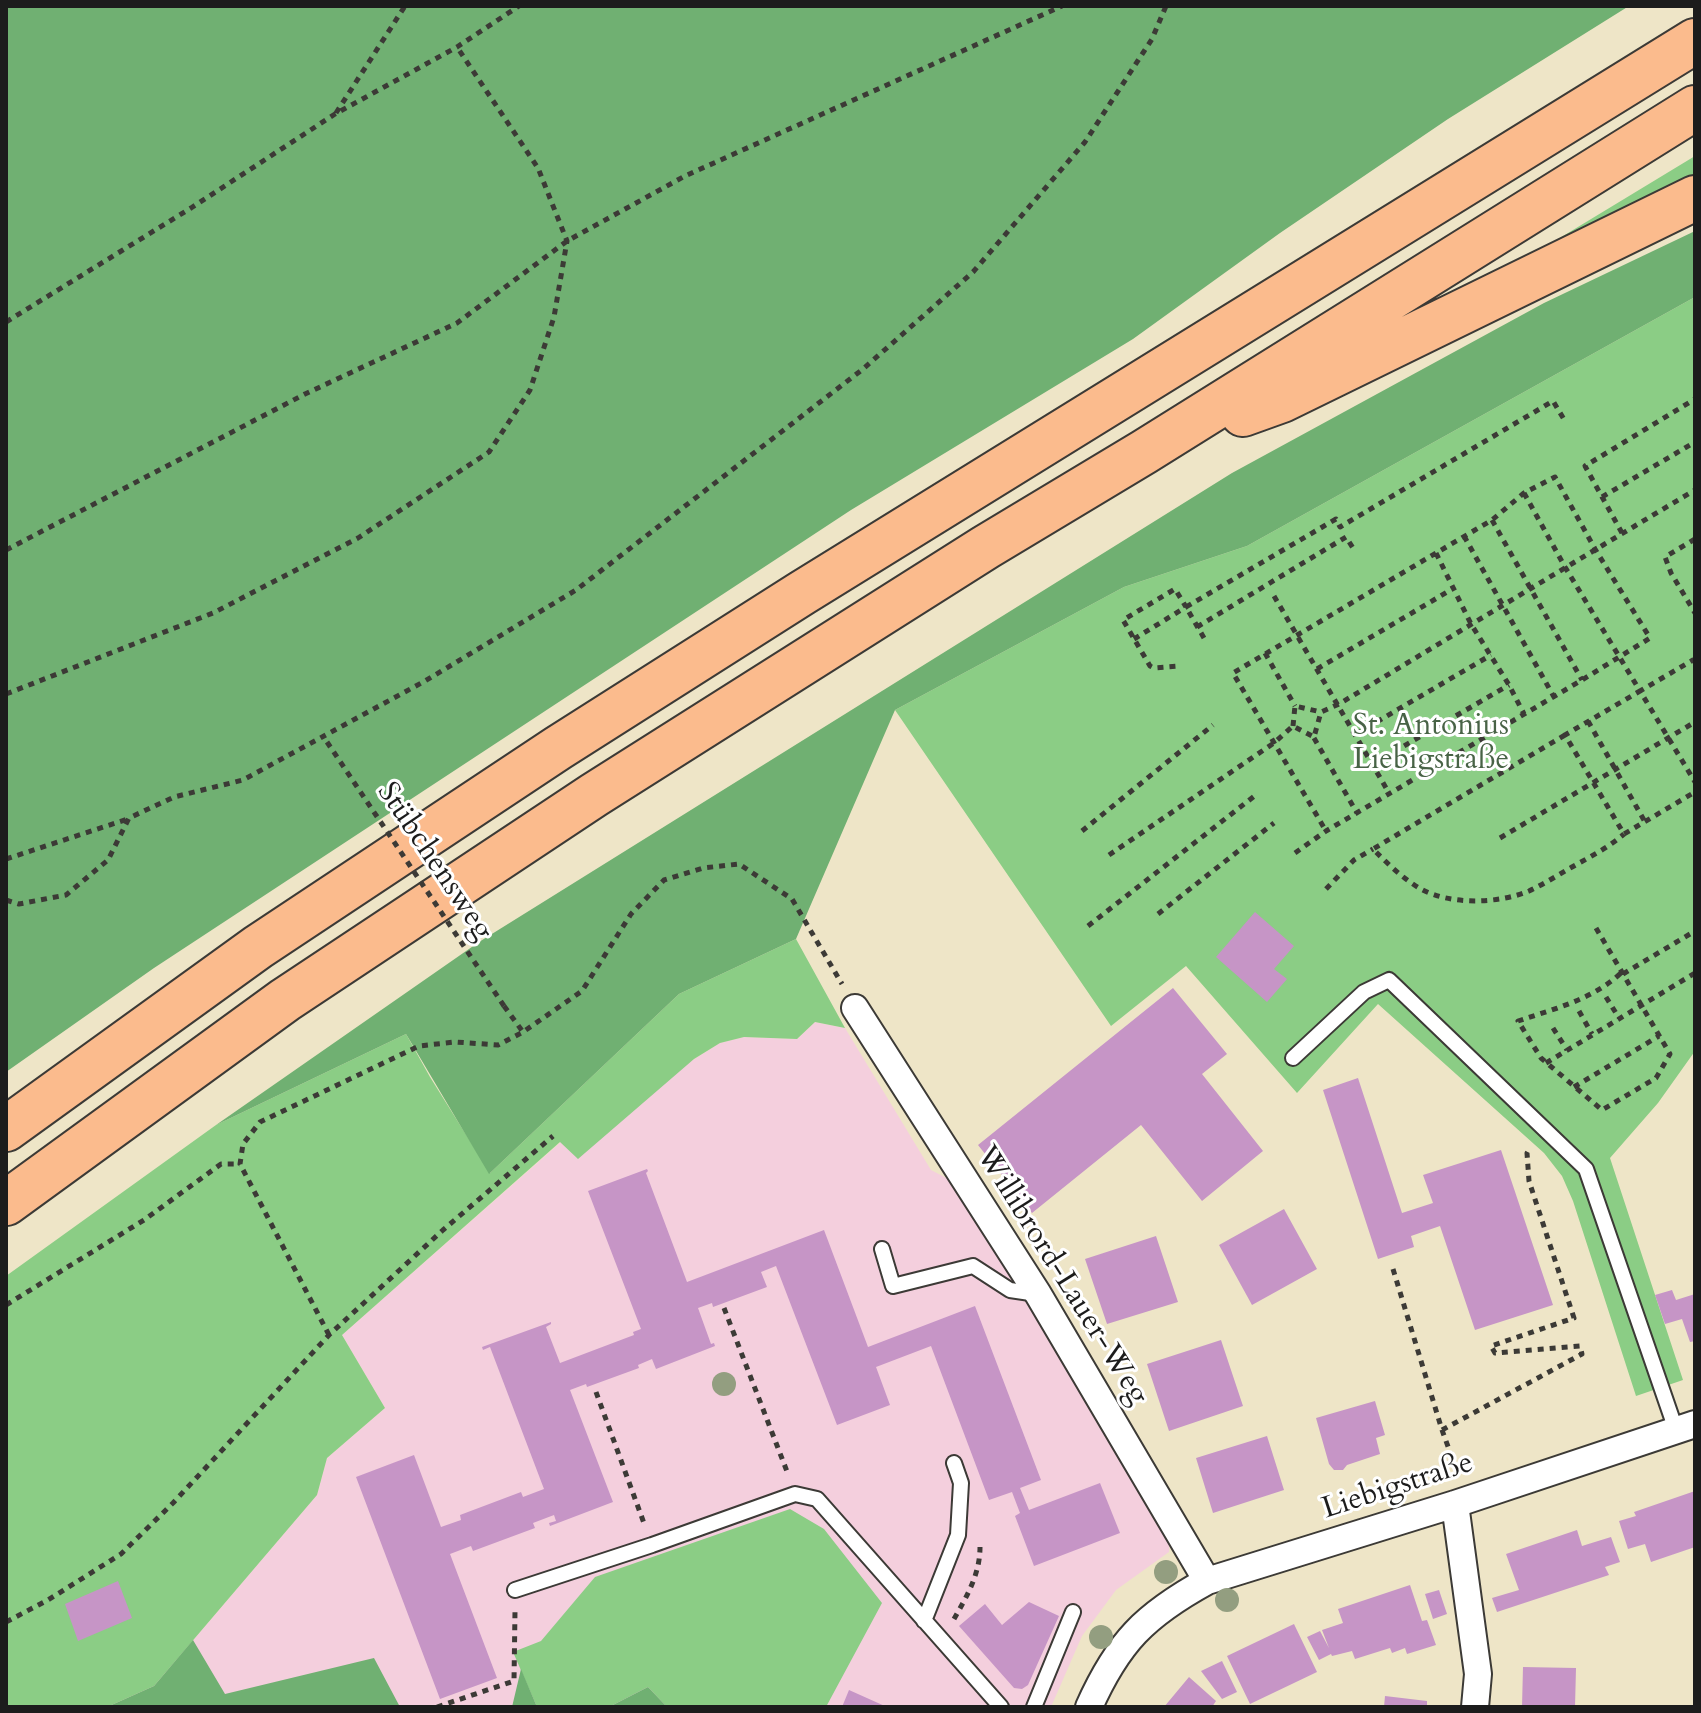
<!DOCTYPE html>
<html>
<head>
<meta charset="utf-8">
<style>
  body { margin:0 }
  #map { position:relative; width:1701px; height:1713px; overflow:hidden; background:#eee5c7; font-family:Cardo,serif }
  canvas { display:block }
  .frame { position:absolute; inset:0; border:8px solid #1c1c1c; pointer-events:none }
</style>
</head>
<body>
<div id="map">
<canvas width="1701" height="1713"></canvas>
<div class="frame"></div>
</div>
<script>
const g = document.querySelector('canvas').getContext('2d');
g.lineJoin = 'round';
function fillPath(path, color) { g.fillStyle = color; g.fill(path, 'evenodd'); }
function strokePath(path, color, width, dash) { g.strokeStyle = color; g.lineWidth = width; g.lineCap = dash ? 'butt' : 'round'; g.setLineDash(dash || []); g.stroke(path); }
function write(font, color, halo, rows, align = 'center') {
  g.font = font + ' Cardo,serif'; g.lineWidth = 6; g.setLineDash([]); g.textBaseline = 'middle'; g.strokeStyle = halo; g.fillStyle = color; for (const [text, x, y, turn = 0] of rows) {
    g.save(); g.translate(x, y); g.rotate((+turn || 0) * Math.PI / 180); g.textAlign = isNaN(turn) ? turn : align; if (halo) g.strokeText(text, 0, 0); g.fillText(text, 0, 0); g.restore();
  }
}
fillPath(new Path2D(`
  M815,1022L845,1028L931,1170L956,1183L1170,1535L1169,1552L1116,1590L1082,1636L1051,1707H107L154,1686L317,1495L327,1458L385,1408L342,1335L561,1142L720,1043L744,1037L797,1039Z`), '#f4cfdd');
fillPath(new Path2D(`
  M1695,156V178L1535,253Z
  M1695,297V1051L1658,1103L1610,1158L1683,1380L1636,1396L1573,1201L1562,1176L1544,1153L1378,1004L1297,1093L1186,966L1111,1026L895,710L1124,587L1247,546Z
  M796,939L845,1028L815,1022L797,1039L744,1037L720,1043L694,1059L578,1159L560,1142L342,1335L385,1408L327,1458L317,1495L154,1686L107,1707H6V1276L216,1125L406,1034L430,1077L490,1173L679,994Z
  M790,1509L824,1529L882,1603L826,1707H667L648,1687L609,1707H537L513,1652L541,1641L595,1577Z`), '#8bcd85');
fillPath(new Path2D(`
  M6,6H1629L1448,119L1280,233L1133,339L851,510L154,968L6,1072Z
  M1695,231V297L1247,546L1124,587L895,710L796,939L679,994L489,1174L406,1034L216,1125L479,942L1232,473L1544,303Z
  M193,1640L225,1694L374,1658L400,1707H107L154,1686Z
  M521,1669L537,1707H512Z
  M648,1687L667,1707H609Z`), '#70b072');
fillPath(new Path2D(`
  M1255,912L1294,946L1274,969L1287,979L1267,1002L1216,957Z
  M1173,988L1227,1054L1202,1074L1263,1151L1202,1201L1141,1125L1032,1213L978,1145Z
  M1358,1078L1402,1213L1433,1203L1423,1175L1501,1150L1553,1305L1475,1330L1440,1226L1411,1236L1414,1247L1378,1259L1323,1090Z
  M647,1169L648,1171L646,1173L687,1282L824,1230L868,1347L975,1306L1041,1480L1020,1488L1029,1510L1100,1483L1120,1533L1034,1566L1015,1516L1020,1513L1012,1492L989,1500L931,1346L876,1367L890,1405L837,1425L776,1266L761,1272L767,1287L713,1307L712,1303L698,1308L711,1344L714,1343L715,1346L656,1369L652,1359L638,1365L639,1368L587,1387L586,1384L570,1390L613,1502L550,1526L549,1523L556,1521L554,1515L533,1523L535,1528L473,1551L471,1546L450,1554L497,1678L440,1699L356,1477L414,1455L441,1527L461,1520L460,1515L521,1492L523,1497L544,1489L490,1347L483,1350L482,1347L551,1322V1324L546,1327L560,1363L634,1335L633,1332L641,1329L588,1191Z
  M1284,1209L1317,1269L1252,1305L1219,1245Z
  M1156,1236L1178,1302L1107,1324L1085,1259Z
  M1672,1290L1676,1300L1695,1294V1341L1690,1342L1682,1319L1665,1324L1655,1295Z
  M1221,1340L1243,1406L1169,1431L1147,1364Z
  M1375,1401L1385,1435L1376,1438L1380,1454L1347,1465L1343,1470H1334L1329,1464L1316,1418Z
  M1267,1436L1284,1490L1213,1513L1196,1458Z
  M1695,1491V1547L1651,1562L1645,1544L1628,1549L1619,1521L1636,1516L1634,1512Z
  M1577,1530L1582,1546L1611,1537L1620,1562L1605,1567L1609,1575L1497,1612L1492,1598L1519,1590L1506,1554Z
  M118,1581L132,1618L78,1641L65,1604Z
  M1410,1585L1422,1621L1427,1620L1436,1645L1407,1654L1405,1648L1392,1653L1390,1648L1355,1659L1352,1651L1332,1656L1331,1654L1319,1660L1307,1637L1320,1631L1329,1648L1322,1630L1343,1623L1338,1609Z
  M1439,1590L1447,1614L1433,1619L1425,1594Z
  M1029,1602L1059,1616L1028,1685L1022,1689L1014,1688L959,1626L985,1604L1002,1625Z
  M1294,1624L1317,1672L1250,1704L1227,1656Z
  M1222,1661L1237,1692L1222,1699L1201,1671Z
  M1523,1667L1576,1668L1575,1707H1522Z
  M1189,1677L1216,1701L1212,1707H1164Z
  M849,1690L887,1707H842Z
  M1385,1696L1427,1701V1707H1384Z`), '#c695c6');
const lane = new Path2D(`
  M1293,1058L1364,992L1389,980L1586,1169L1676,1430
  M882,1249L893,1286L973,1266L1010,1290L1037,1294
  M515,1590L652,1545L795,1494L817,1499L1001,1707
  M924,1621L958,1535L961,1483L954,1463
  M1034,1707L1073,1612`);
const street = new Path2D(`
  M855,1008L1038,1294L1207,1581
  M1455,1504L1478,1674L1475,1707
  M1089,1707C1118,1642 1145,1615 1207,1581L1455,1504L1695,1424`);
const highway = new Path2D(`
  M1243,414L1282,400L1695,198
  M6,1129L258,947L558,748L802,593L1695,41
  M6,1203L285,1000L594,795L986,547L1144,452L1695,108`);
strokePath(lane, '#3c3a36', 18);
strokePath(street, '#3c3a36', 30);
strokePath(highway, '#3c3a36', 48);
strokePath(new Path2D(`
  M336,113L405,6
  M6,322L191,208L335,114L457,47L519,6
  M1524,493L1565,567L1640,691L1565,735L1624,834L1695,792
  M1602,497L1695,442
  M1492,520L1582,680
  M1622,533L1585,466L1695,399
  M1464,536L1554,697
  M1695,539L1665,557L1671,573L1695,613
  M6,550L305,394L457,323L567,241L685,176L1062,6
  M1436,553L1471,624L1509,685L1524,714
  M1274,596L1389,793
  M1197,627L1346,537L1353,548
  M1204,638L1186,607L1336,519L1340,527L1553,401L1565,421
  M1134,639L1186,607L1175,589L1123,620L1150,666L1154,668L1180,666
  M1265,653L1295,706
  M1695,662L1693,660L1640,691L1695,782
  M1317,669L1454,588
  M6,694L213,613L358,538L489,452L530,390L554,317L567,241L538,168L457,47
  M1588,721L1645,822
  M1293,726L1295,706L1321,712
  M1356,734L1491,655
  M1565,735L1373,849C1387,863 1403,879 1421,889C1450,905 1498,904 1529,891C1544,884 1558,875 1572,867C1590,857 1609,847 1624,834
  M1314,738L1357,813
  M1373,764L1509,685
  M1082,831L1213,725
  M1500,838L1695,722
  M1295,853L1326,831L1582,680L1650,638L1595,549L1555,477L1524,493L1492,520L1233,673L1326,831
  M1109,855L1274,743L1293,726L1314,737L1321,712L1339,704C1457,633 1576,561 1695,490
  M6,859L128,819
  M1326,889L1354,860L1373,849
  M6,900L19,904L66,895L108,860L129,818L174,797L243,780L425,681L576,590L863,369L973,272L1085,142L1152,39L1166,6
  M1158,914L1274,823
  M1088,926L1257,794
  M1596,928L1670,1054L1656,1078L1602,1110L1541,1058L1518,1021C1554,1009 1594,999 1622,972
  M1623,974L1695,931
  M1606,997L1619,1018
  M504,1006L523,1032
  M1579,1011L1592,1034
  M1553,1028L1567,1050
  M1546,1063L1695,973
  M1574,1087L1659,1036
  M1393,1269L1442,1430L1458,1474
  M6,1305L144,1220L221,1164H240
  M724,1308L788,1474
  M329,1335L240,1164L243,1144L260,1122L419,1046L455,1042L498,1045L523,1032L582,991L631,914L664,880L703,868L739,864L792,899L842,984
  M596,1392L645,1526
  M1442,1430L1582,1354L1580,1346L1495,1353L1491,1346L1574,1318L1529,1181L1527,1153L1530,1148
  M954,1619C967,1596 980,1574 980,1547
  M6,1622L48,1600L121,1554L173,1503L329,1335L443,1230L553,1136
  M437,1707L514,1681L515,1611`), '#3c3a36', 5, [6, 6]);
strokePath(lane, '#fff', 14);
strokePath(street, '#fff', 26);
strokePath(highway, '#fbbb8d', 44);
strokePath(new Path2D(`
  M327,742L504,1006`), '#3c3a36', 5, [6, 6]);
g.fillStyle = '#939e80';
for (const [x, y] of [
  [724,1384],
  [1166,1572],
  [1227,1600],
  [1101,1637]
]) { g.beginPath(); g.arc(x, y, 12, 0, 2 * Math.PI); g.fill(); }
write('30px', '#486346', '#fff', [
  ["St. Antonius",1431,727],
  ["Liebigstraße",1431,761]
]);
write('30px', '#1c1c1c', '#fff', [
  ["Stübchensweg",434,862,56],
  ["Willibrord-Lauer-Weg",1061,1276,58],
  ["Liebigstraße",1398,1487,-18]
]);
</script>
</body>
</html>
